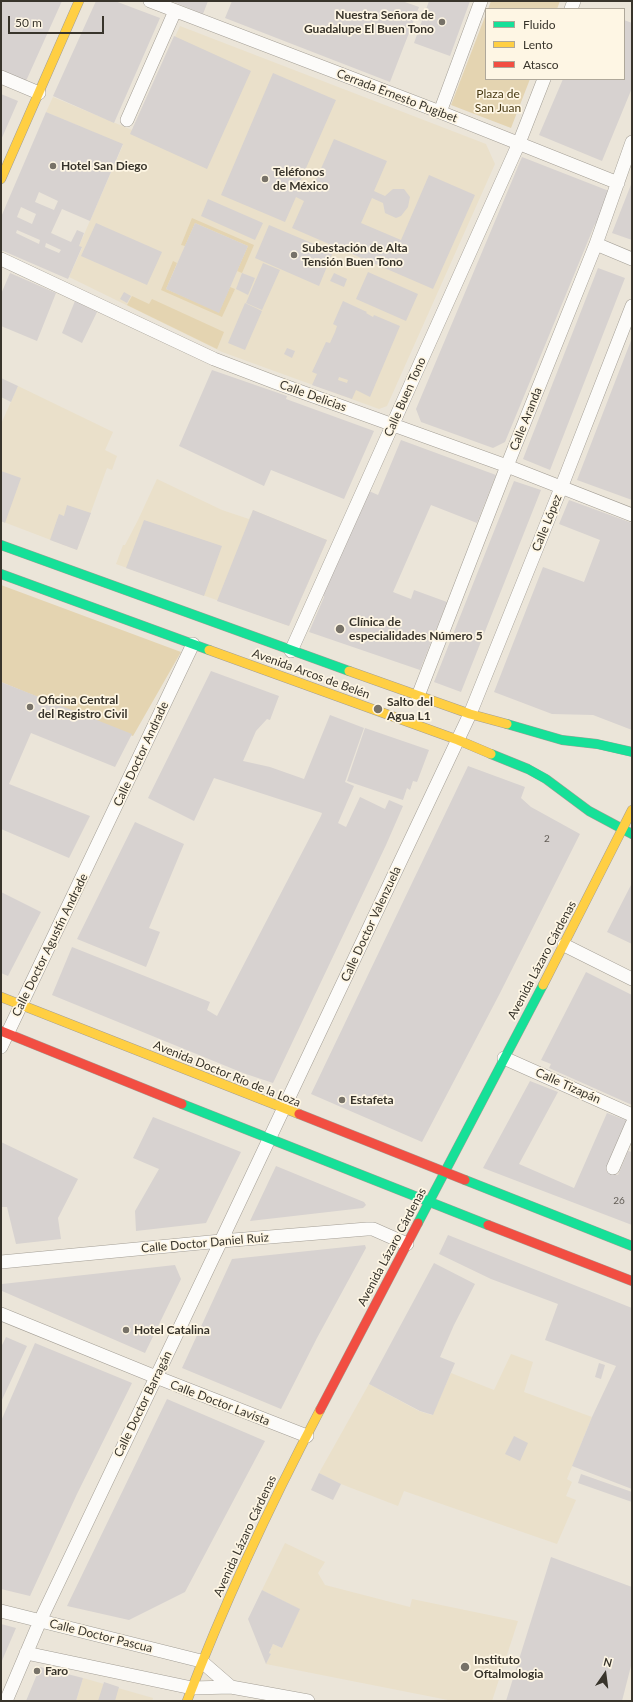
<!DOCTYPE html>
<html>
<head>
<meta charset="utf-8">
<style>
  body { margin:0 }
  #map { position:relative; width:633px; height:1702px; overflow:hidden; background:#ebe5d9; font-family:Lato,sans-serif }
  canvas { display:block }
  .frame { position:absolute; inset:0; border:2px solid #38342b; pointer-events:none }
  .legend { position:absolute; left:485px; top:8px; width:140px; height:72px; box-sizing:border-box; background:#fef6e4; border:1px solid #afa89a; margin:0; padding:5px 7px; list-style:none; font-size:12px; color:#38342b }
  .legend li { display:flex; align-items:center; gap:8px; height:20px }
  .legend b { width:20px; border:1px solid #afa89a }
  .north { position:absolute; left:585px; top:1654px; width:40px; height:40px; -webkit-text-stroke:3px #fef6e4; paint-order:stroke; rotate:14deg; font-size:11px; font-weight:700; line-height:16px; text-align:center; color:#38342b }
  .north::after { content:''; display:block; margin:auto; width:14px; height:18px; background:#38342b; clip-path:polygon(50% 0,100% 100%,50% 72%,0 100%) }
  .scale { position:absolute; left:8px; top:16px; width:96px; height:18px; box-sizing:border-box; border:2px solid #38342b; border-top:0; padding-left:5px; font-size:12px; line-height:14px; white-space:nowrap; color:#38342b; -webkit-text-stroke:3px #fef6e4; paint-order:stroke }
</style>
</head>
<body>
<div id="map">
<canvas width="633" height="1702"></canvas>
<div class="frame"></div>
<ul class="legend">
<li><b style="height:5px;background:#16e098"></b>Fluido</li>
<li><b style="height:5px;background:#ffcf43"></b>Lento</li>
<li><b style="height:5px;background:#f24e42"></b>Atasco</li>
</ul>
<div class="north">N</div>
<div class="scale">50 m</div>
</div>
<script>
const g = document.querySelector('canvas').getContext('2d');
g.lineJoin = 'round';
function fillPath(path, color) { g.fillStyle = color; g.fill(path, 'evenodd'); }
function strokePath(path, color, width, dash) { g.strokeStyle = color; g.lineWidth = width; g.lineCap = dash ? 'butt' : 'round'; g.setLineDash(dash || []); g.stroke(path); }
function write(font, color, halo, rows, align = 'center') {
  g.font = font + ' Lato,sans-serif'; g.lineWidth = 3.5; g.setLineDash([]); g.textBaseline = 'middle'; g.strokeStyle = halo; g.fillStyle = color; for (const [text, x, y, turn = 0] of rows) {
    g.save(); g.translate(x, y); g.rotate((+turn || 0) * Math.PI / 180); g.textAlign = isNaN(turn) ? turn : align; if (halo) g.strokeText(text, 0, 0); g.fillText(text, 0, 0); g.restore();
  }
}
fillPath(new Path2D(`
  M180,26L486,144L495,164L387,406L379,409L222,352L69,277L82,248L79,246L123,145L46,112L53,97L132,130Z
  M18,386L113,432L105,450L117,456L112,470L107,468L77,550L1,521V424Z
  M157,479L222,510L249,519L253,510L327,540L289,626L116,564L123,545H125L138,520Z
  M511,1354L533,1362L524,1392L592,1417L567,1479L572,1482L566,1496L576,1500L557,1544L404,1491L398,1506L341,1484L319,1473L369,1384L419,1411L432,1415L451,1373L494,1390Z
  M285,1543L325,1562L318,1573L325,1585L410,1607L412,1599L518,1621L492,1701H453L266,1664L271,1654L269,1653L273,1644L282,1648L299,1609L262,1590Z
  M83,1678L153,1698L152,1701H76Z`), '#eae0ca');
fillPath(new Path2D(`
  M491,1H560L557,9H488Z
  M486,14V79H530L511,128L451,105Z
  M192,218L254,245L242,273L237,271L248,246L195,223L185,246L181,245Z
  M173,261L177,263L166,289L219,312L230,287L235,289L222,317L161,290Z
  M132,296L149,304L152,299L224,332L217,349L127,305Z
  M1,585L181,652L133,736L1,682Z`), '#e4d4b1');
fillPath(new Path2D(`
  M1,1H62L26,81L1,70Z
  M96,1H115L160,18L114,123L53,96Z
  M171,1H208L203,14Z
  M232,1H402L419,7L390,82L225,18Z
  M429,1H470L450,56L414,43Z
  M624,20L632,23V88L602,161L539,135L563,79H624Z
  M174,36L251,71L207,169L130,134Z
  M273,73L336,100L299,184L312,189L334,139L387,161L374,191L385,196L393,189H404L410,197L408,207L401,216L396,218L385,213L383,203L372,198L361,223L401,240L429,175L475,195L433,289L292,228L304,201L296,197L285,222L221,195Z
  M1,94L18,101L1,140Z
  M46,112L123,144L90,221L62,209L51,233L71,242L77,230L84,233L79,246L82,247L68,279L1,250V217ZM39,192L58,201L54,210L35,202ZM21,207L36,214L32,224L17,217ZM17,230L40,240L39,244L16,233ZM46,243L61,250L59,253L45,247Z
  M522,157L609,191L597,225L595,224L505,442L493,448L421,422L416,409Z
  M632,182V240L612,233Z
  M208,199L263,223L255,240L201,216Z
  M96,223L162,252L147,285L81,256Z
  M195,223L248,246L219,313L166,289Z
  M269,225L333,252L319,286L255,258Z
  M263,263L280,270L262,310L246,303Z
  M598,268L625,278L550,470L523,459Z
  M368,272L418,294L406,321L356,299Z
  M10,273L56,293L37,341L1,326V294Z
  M242,273L255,278L248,295L236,289Z
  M334,273L347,279L344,287L330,281Z
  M124,292L131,296L127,303L120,299Z
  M75,301L97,312L82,343L62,333Z
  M343,301L367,312L366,313L373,317L374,315L400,326L370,397L356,390L352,399L312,385L317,374L312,372L326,342L330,343L335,332L337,326L333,324ZM339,377L348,380L347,383L338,380Z
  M245,303L262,311L245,350L228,343Z
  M632,338V500L577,480Z
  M287,348L295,351L292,358L284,354Z
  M212,370L287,396L286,399L374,431L344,499L271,470L264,486L179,446Z
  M1,378L18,386L11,402L1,397Z
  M401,440L496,475L477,523L431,505L393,592L411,599L414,590L447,602L420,670L309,632L324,597L323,594L369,491L378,495Z
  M1,471L21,478L5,523L1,521Z
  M514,481L541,490L461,692L434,682Z
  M569,500L632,523V730L593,715L552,714L494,692L543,567L584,582L600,540L559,524Z
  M67,505L91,513L77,550L50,540L59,514L64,516Z
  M253,510L327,540L289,626L217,601Z
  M144,520L222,546L204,596L126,568Z
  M211,671L279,696L270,720L267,719L256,731L243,761L270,767L304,779L330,715L364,728L345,782L354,786L338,823L346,827L360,797L385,809L389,800L403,806L386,845L273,1083L243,1073L52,995L72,947L210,1002L207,1010L217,1016L321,816L322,813L214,778L194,821L148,798Z
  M1,682L132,734L115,767L31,733L9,784L90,816L69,858L1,829Z
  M365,728L429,750L417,782L413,781L410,790L407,788L403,800L347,781Z
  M468,766L525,787L521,798L531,807L580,834L499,995L422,1142L311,1094Z
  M135,822L184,844L149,928L160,932L146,967L77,939Z
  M632,883V944L607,932Z
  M1,892L41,912L8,976L1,973Z
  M586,972L632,995V1105L549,1068L551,1064L541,1060Z
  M530,1081L558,1092L519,1164L574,1188L607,1113L628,1121L606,1171L618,1175L628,1151L632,1152V1225L483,1168Z
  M153,1117L241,1152L206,1223L136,1231L135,1211L159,1169L133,1158Z
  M1,1142L78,1179L58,1218L61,1239L16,1244L7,1207H1Z
  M276,1166L364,1202L366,1205L363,1208L250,1221Z
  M448,1235L632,1308V1489L572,1466L592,1417L616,1366L545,1340L558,1304L491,1279L439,1254Z
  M365,1245L366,1248L317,1338L281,1409L182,1368L232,1259Z
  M434,1263L475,1284L454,1325L440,1357L455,1363L433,1415L420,1411L369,1384Z
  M175,1265L181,1279L145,1353L2,1291V1284Z
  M6,1337L27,1346L1,1402V1347Z
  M35,1343L132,1383L77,1494L30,1596L1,1589V1421Z
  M599,1363L605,1365L601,1379L595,1377Z
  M167,1399L265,1441L185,1592L129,1620L67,1606Z
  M514,1436L528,1443L520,1461L505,1454Z
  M319,1473L341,1484L333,1500L311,1490Z
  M581,1474L632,1492V1502L578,1483Z
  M551,1557L632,1587V1662L622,1701H506Z
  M262,1590L300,1609L282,1648L273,1644L269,1653L271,1654L266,1664L248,1619Z
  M1,1624L16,1628L1,1663Z
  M40,1667L83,1678L76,1701H26Z
  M104,1682L119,1687L115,1701H98Z`), '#d7d2d0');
const street = new Path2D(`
  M150,1L440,112L618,183
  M571,9L574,1
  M1,77L39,93
  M440,112L481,1
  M127,120L175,11
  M596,244L632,259
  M1,259L214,359L274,382L507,466L632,515
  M291,651L519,143L544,79
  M418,696L507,466L596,244L632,142
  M564,945L632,979
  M1,1047L193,644
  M504,1058L632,1115
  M613,1168L632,1124
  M1,1262L221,1241L367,1229H373L407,1244
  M1,1314L156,1377L307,1436
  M1,1611L201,1661L231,1687
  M26,1653L192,1688L231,1687L308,1701
  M6,1701L40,1621L221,1241L470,714L561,488L632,306`);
const fast = new Path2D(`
  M1,545L349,671
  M1,574L209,650
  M507,724L562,740L597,744L632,752
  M491,754L528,769L546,779L589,811L632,834
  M182,1104L488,1225
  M465,1180L632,1246
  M418,1223L543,985`);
const slow = new Path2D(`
  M1,179L79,1
  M209,650L458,740L491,754
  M349,671L470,714L507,724
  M543,985L632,810
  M1,997L299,1114
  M187,1701C225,1601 270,1505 320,1410`);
const jam = new Path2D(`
  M1,1031L182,1104
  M299,1114L465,1180
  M488,1225L632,1281
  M320,1410L418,1223`);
strokePath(street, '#a39e95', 14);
strokePath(fast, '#a39e95', 10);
strokePath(slow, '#a39e95', 10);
strokePath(jam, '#a39e95', 10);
strokePath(street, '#fcfbf9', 13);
strokePath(fast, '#16e098', 9);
strokePath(slow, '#ffcf43', 9);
strokePath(jam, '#f24e42', 9);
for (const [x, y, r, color] of [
  [442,22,4,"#777268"],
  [53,166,4,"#777268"],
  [265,179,4,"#777268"],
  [294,255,4,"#777268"],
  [340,629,5,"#777268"],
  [30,707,4,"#777268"],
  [378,709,5,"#777268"],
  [342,1100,4,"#777268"],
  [126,1330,4,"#777268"],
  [465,1667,5,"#777268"],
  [37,1671,4,"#777268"]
]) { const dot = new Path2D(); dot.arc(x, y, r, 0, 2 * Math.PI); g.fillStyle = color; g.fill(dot); strokePath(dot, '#fef6e4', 1.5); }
write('10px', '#625d56', null, [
  ["2",547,839],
  ["26",619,1201]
]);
write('bold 12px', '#38342b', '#fef6e4', [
  ["Nuestra Señora de",434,15,"right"],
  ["Guadalupe El Buen Tono",434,29,"right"],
  ["Hotel San Diego",61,166],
  ["Teléfonos",273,172],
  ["de México",273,186],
  ["Subestación de Alta",302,248],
  ["Tensión Buen Tono",302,262],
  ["Clínica de",349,622],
  ["especialidades Número 5",349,636],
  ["Oficina Central",38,700],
  ["del Registro Civil",38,714],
  ["Salto del",387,702],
  ["Agua L1",387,716],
  ["Estafeta",350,1100],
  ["Hotel Catalina",134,1330],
  ["Instituto",474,1660],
  ["Oftalmologia",474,1674],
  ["Faro",45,1671]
], 'left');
write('12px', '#483912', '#fef6e4', [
  ["Plaza de",498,94],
  ["San Juan",498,108]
]);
write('12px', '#38342b', '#fef6e4', [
  ["Cerrada Ernesto Pugibet",397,96,21],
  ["Calle Delicias",313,396,20],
  ["Calle Buen Tono",405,397,-66],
  ["Calle Aranda",526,419,-68],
  ["Calle López",547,523,-68],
  ["Avenida Arcos de Belén",311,674,20],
  ["Calle Doctor Andrade",141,754,-65],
  ["Calle Doctor Valenzuela",371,924,-65],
  ["Calle Doctor Agustín Andrade",50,945,-64],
  ["Avenida Lázaro Cárdenas",542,960,-62],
  ["Avenida Doctor Río de la Loza",227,1074,22],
  ["Calle Tizapán",568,1086,24],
  ["Calle Doctor Daniel Ruiz",205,1243,-5],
  ["Avenida Lázaro Cárdenas",392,1247,-62],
  ["Calle Doctor Lavista",220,1403,21],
  ["Calle Doctor Barragán",143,1404,-64],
  ["Avenida Lázaro Cárdenas",245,1536,-65],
  ["Calle Doctor Pascua",101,1636,14]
]);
</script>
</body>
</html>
